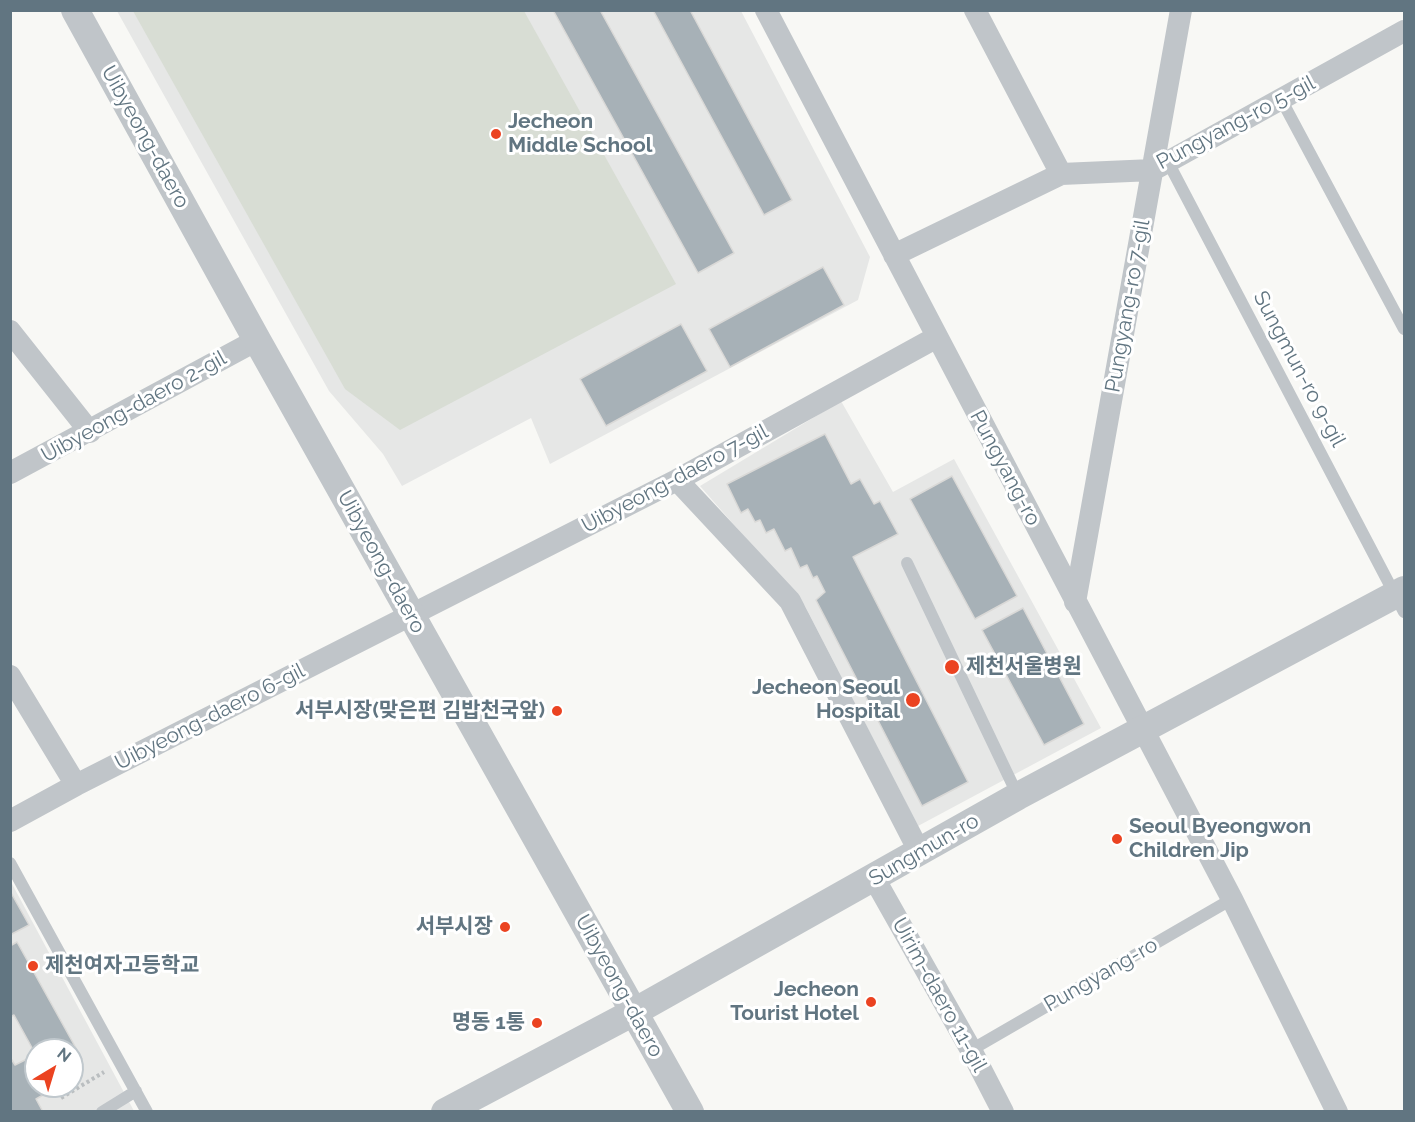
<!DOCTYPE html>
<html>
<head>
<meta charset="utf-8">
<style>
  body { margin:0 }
  #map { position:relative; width:1415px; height:1122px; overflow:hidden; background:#f8f8f5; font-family:Raleway,sans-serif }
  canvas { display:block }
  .frame { position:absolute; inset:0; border:12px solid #617581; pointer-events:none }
  .north { position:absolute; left:24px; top:1038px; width:60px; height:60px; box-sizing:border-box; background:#fff; border:2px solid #c0c8cd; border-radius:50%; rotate:38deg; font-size:16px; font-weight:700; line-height:24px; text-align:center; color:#617581 }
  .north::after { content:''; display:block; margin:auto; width:21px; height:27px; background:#eb4321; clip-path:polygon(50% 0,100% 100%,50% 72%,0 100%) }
</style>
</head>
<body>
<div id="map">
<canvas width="1415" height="1122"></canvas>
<div class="frame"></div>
<div class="north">N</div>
</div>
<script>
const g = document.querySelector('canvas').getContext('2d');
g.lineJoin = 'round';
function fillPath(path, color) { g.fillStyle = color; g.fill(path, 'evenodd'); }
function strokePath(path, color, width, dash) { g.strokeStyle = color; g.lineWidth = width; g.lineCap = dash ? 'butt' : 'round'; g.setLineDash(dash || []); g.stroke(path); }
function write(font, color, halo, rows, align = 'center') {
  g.font = font + ' Raleway,"Noto Sans KR",sans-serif'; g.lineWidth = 6; g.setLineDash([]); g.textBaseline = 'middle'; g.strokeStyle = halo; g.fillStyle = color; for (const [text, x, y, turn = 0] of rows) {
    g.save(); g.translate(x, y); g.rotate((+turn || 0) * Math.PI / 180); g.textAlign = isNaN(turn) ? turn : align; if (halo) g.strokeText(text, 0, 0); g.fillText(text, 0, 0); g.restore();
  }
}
fillPath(new Path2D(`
  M117,11H741L870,257L858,300L550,464L531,418L402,486L383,454L329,391Z
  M841,401L893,492L954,459L1101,728L918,826L805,606L700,486Z
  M11,882L134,1111H11ZM36,1050H72V1086H36Z`), '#e6e7e6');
fillPath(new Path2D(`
  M133,11H524L676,284L400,430L345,389Z`), '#d8ddd4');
const building = new Path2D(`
  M553,10H600L734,253L698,273Z
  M653,10H690L792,200L764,215Z
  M823,267L844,305L730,367L709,329Z
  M681,324L707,371L606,426L580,379Z
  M825,434L851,484L860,479L874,504L880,501L898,534L853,557L968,782L922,806L816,600L825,592L817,576L813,578L807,565L800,568L791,548L785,551L774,529L766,533L760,520L755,522L748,509L741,513L727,484Z
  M952,476L1017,596L975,619L910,499Z
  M1023,608L1084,724L1044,745L982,630Z
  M10,891L29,925L10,935Z
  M17,942L82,1059L72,1065V1050H36V1055L14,1015L10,1017V946Z
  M33,1056L36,1061V1086H49L52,1090L36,1099L43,1112H10V1057L15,1065Z`);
fillPath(building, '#a7b1b7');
strokePath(building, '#dad9d7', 1.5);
strokePath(new Path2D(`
  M72,1078L78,1088
  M61,1098L104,1072`), '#babec0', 4, [3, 3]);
strokePath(new Path2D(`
  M1281,99L1404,329
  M1168,162L1404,612
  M907,563L1018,796
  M10,863L147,1112
  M971,1050L1232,899
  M102,1112L136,1091`), '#c0c5c9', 12);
strokePath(new Path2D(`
  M766,10L1232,899L1337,1112
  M975,10L1061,174
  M894,255L1061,174L1153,170L1404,31
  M10,331L90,432
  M10,473L257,340
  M677,480L790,601L920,853
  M1075,602L1181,10
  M10,676L76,785
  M10,821L76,785L677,480L937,337
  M874,878L971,1050L1003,1112`), '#c0c5c9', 22);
strokePath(new Path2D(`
  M75,10L257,340L690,1112
  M445,1112L634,1012L1018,796L1404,590`), '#c0c5c9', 28);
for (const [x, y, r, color] of [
  [496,134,6,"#eb4321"],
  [952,667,8,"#eb4321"],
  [913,700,8,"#eb4321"],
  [557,711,6,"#eb4321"],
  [1117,839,6,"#eb4321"],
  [505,927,6,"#eb4321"],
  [33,966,6,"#eb4321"],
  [871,1002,6,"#eb4321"],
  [537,1023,6,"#eb4321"]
]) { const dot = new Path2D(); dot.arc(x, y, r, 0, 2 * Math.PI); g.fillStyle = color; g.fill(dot); strokePath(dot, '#fff', 2); }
write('bold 21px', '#617581', '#fff', [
  ["Jecheon",508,122,"left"],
  ["Middle School",508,146,"left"],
  ["제천서울병원",966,667,"left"],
  ["Jecheon Seoul",900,688],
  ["Hospital",900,712],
  ["서부시장(맞은편 김밥천국앞)",545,711],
  ["Seoul Byeongwon",1129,827,"left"],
  ["Children Jip",1129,851,"left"],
  ["서부시장",493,927],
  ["제천여자고등학교",45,966,"left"],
  ["Jecheon",859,990],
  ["Tourist Hotel",859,1014],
  ["명동 1통",525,1023]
], 'right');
write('21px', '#617581', '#fff', [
  ["Pungyang-ro 5-gil",1236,123,-28],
  ["Uibyeong-daero",145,137,61],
  ["Pungyang-ro 7-gil",1128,306,-80],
  ["Sungmun-ro 9-gil",1299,369,62],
  ["Uibyeong-daero 2-gil",134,407,-29],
  ["Pungyang-ro",1005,468,62],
  ["Uibyeong-daero 7-gil",675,479,-28],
  ["Uibyeong-daero",381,562,61],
  ["Uibyeong-daero 6-gil",210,717,-27],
  ["Sungmun-ro",924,850,-30],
  ["Pungyang-ro",1101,975,-30],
  ["Uibyeong-daero",619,986,61],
  ["Uirim-daero 11-gil",939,995,61]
]);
</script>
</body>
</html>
